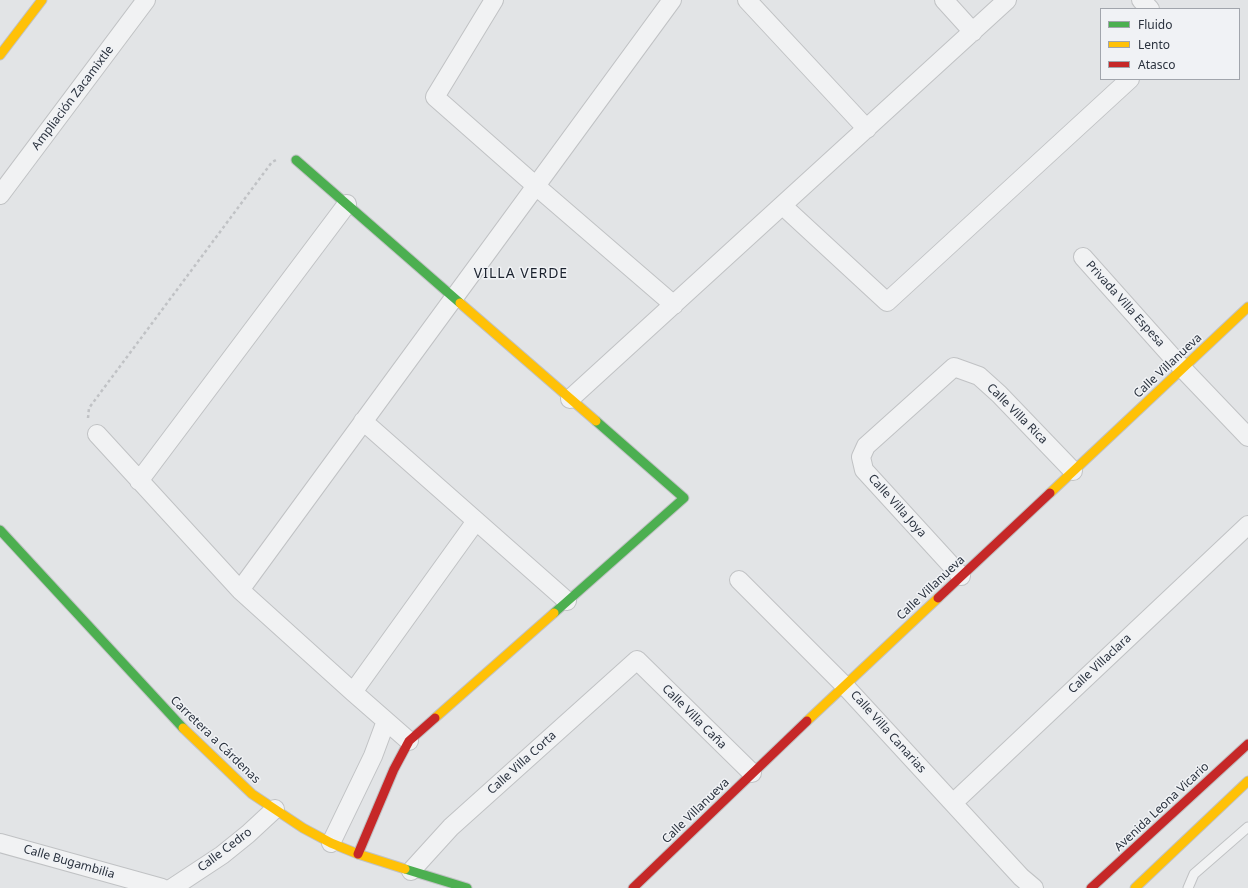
<!DOCTYPE html>
<html>
<head>
<meta charset="utf-8">
<style>
  body { margin:0 }
  #map { position:relative; width:1248px; height:888px; overflow:hidden; background:#e2e4e6; font-family:"Noto Sans",sans-serif }
  canvas { display:block }
  .legend { position:absolute; left:1100px; top:8px; width:140px; height:72px; box-sizing:border-box; background:#f0f2f5; border:1px solid #a1a5ac; margin:0; padding:5px 7px; list-style:none; font-size:12px; color:#2a323e }
  .legend li { display:flex; align-items:center; gap:8px; height:20px }
  .legend b { width:20px; border:1px solid #a1a5ac }
</style>
</head>
<body>
<div id="map">
<canvas width="1248" height="888"></canvas>
<ul class="legend">
<li><b style="height:5px;background:#4caf50"></b>Fluido</li>
<li><b style="height:5px;background:#ffc107"></b>Lento</li>
<li><b style="height:5px;background:#c62828"></b>Atasco</li>
</ul>
</div>
<script>
const g = document.querySelector('canvas').getContext('2d');
g.lineJoin = 'round';
function strokePath(path, color, width, dash) { g.strokeStyle = color; g.lineWidth = width; g.lineCap = dash ? 'butt' : 'round'; g.setLineDash(dash || []); g.stroke(path); }
function write(font, color, halo, rows, align = 'center') {
  g.font = font + ' "Noto Sans",sans-serif'; g.lineWidth = 3; g.setLineDash([]); g.textBaseline = 'middle'; g.strokeStyle = halo; g.fillStyle = color; for (const [text, x, y, turn = 0] of rows) {
    g.save(); g.translate(x, y); g.rotate((+turn || 0) * Math.PI / 180); g.textAlign = isNaN(turn) ? turn : align; if (halo) g.strokeText(text, 0, 0); g.fillText(text, 0, 0); g.restore();
  }
}
const lane = new Path2D(`
  M1188,888L1194,874L1248,827`);
const street = new Path2D(`
  M494,0L435,97L536,186L674,305
  M747,0L867,129
  M944,0L973,32
  M1141,0L1150,9
  M0,195L146,0
  M783,206L887,302L1130,79
  M1083,257L1183,369L1248,437
  M570,399L1007,0
  M363,421L567,601
  M97,434L240,590L353,692L409,741
  M139,481L347,204
  M961,576L864,470L861,457L866,446L954,367L979,376L999,394L1073,471
  M739,580L845,686L1021,877L1034,888
  M240,590L672,0
  M353,692L476,521
  M953,803L1248,525
  M0,843L162,888
  M331,843L373,756L386,721
  M411,871L451,827L637,660L752,773
  M172,888L222,855L248,834L275,809`);
const fast = new Path2D(`
  M296,160L460,303
  M0,530L183,728
  M554,613L684,498L596,421
  M405,869L467,888`);
const slow = new Path2D(`
  M0,55L42,0
  M460,303L596,421
  M1050,493L1248,307
  M435,718L554,613
  M807,721L938,598
  M183,728L252,794L303,828L331,843L358,854L405,869
  M1135,888L1248,781`);
const jam = new Path2D(`
  M938,598L1050,493
  M358,854L394,769L409,741L435,718
  M633,888L807,721
  M1091,888L1248,744`);
strokePath(lane, '#c0c2c4', 11);
strokePath(street, '#c0c2c4', 20);
strokePath(fast, '#c0c2c4', 11);
strokePath(slow, '#c0c2c4', 11);
strokePath(jam, '#c0c2c4', 11);
strokePath(new Path2D(`
  M88,418L89,408L272,162L276,160`), '#c0c2c5', 2.5, [3, 3]);
strokePath(lane, '#f1f2f3', 9);
strokePath(street, '#f1f2f3', 18);
strokePath(fast, '#4caf50', 9);
strokePath(slow, '#ffc107', 9);
strokePath(jam, '#c62828', 9);
write('12px', '#2a323e', '#f0f2f5', [
  ["Ampliación Zacamixtle",73,98,-53],
  ["Privada Villa Espesa",1125,304,48],
  ["Calle Villanueva",1168,366,-43],
  ["Calle Villa Rica",1017,414,45],
  ["Calle Villa Joya",897,506,48],
  ["Calle Villanueva",931,588,-43],
  ["Calle Villaclara",1100,664,-43],
  ["Calle Villa Caña",694,717,45],
  ["Calle Villa Canarias",888,732,48],
  ["Carretera a Cárdenas",215,740,44],
  ["Calle Villa Corta",522,763,-42],
  ["Avenida Leona Vicario",1162,807,-43],
  ["Calle Villanueva",696,811,-44],
  ["Calle Cedro",225,850,-37],
  ["Calle Bugambilia",69,862,16]
]);
g.letterSpacing = '1px';
write('14px', '#1c232f', '#f0f2f5', [
  ["VILLA VERDE",521,274]
]);
g.letterSpacing = '0px';
</script>
</body>
</html>
